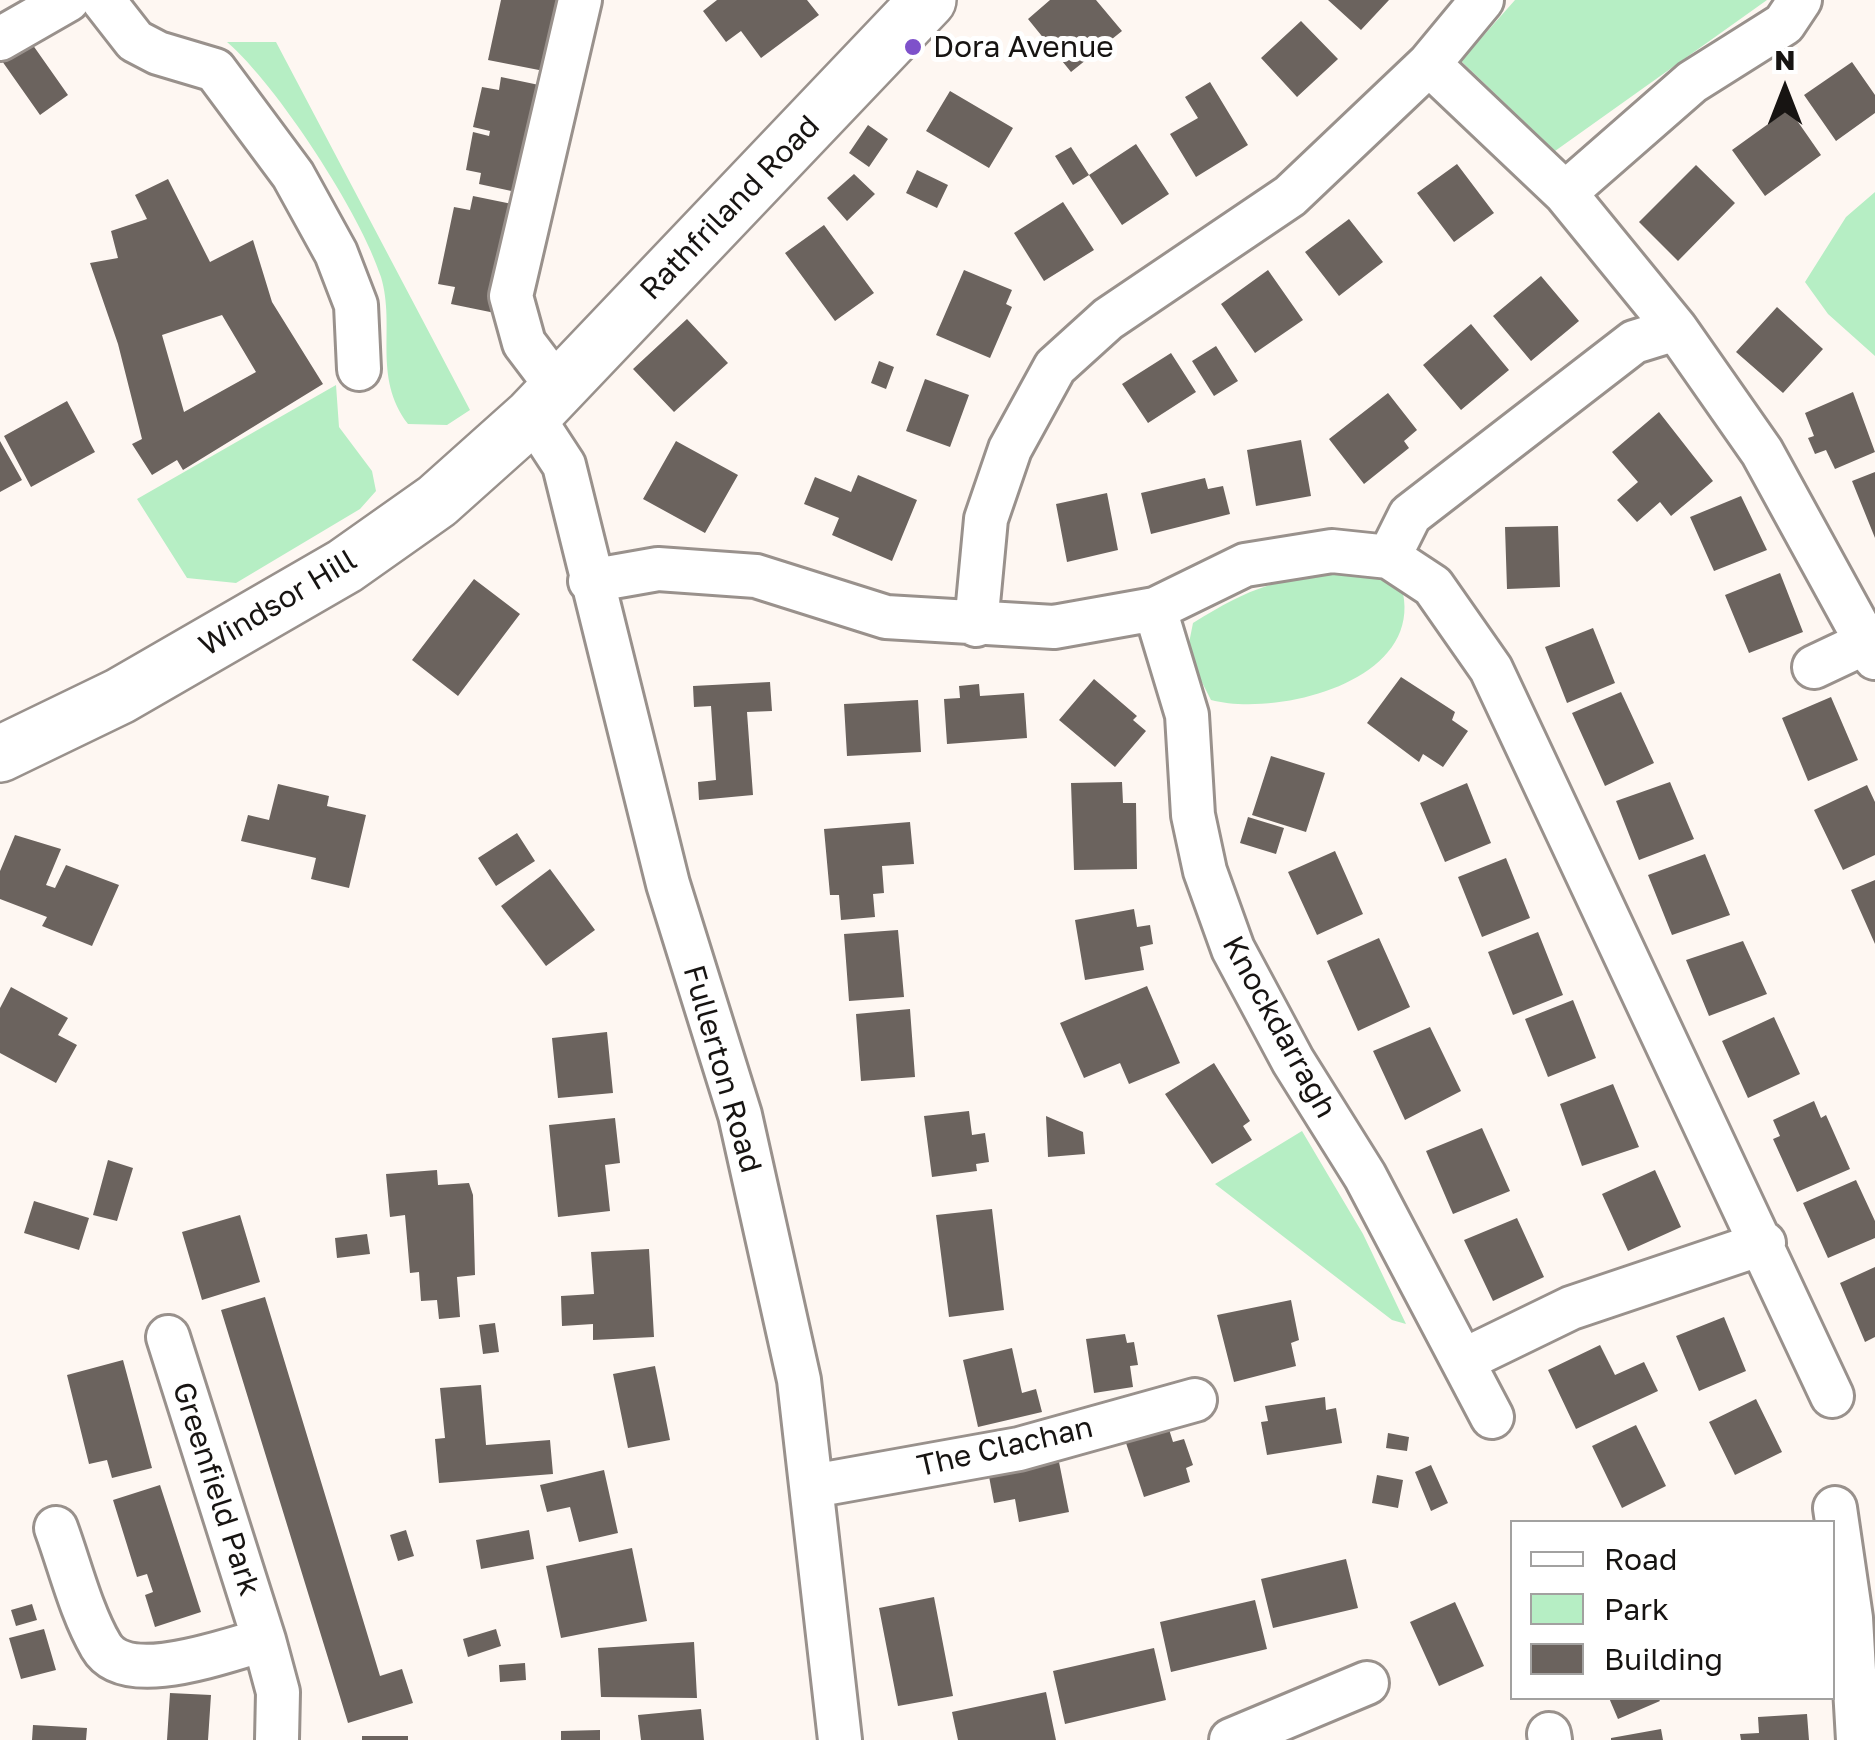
<!DOCTYPE html>
<html>
<head>
<meta charset="utf-8">
<style>
  body { margin:0 }
  #map { position:relative; width:1875px; height:1740px; overflow:hidden; background:#fef7f2; font-family:"Golos Text",sans-serif }
  canvas { display:block }
  .legend { position:absolute; left:1510px; top:1520px; width:325px; height:180px; box-sizing:border-box; background:#fff; border:2px solid #a2a1a0; margin:0; padding:12px 18px; list-style:none; font-size:30px; color:#171412 }
  .legend li { display:flex; align-items:center; gap:20px; height:50px }
  .legend b { width:50px; border:2px solid #a2a1a0 }
  .north { position:absolute; left:1735px; top:40px; width:100px; height:100px; -webkit-text-stroke:8px #fff; paint-order:stroke; rotate:0deg; font-size:28px; font-weight:700; line-height:40px; text-align:center; color:#171412 }
  .north::after { content:''; display:block; margin:auto; width:35px; height:45px; background:#171412; clip-path:polygon(50% 0,100% 100%,50% 72%,0 100%) }
</style>
</head>
<body>
<div id="map">
<canvas width="1875" height="1740"></canvas>
<ul class="legend">
<li><b style="height:12px;background:#fff"></b>Road</li>
<li><b style="height:28px;background:#b6eec4"></b>Park</li>
<li><b style="height:28px;background:#6b635e"></b>Building</li>
</ul>
<div class="north">N</div>
</div>
<script>
const g = document.querySelector('canvas').getContext('2d');
g.lineJoin = 'round';
function fillPath(path, color) { g.fillStyle = color; g.fill(path, 'evenodd'); }
function strokePath(path, color, width, dash) { g.strokeStyle = color; g.lineWidth = width; g.lineCap = dash ? 'butt' : 'round'; g.setLineDash(dash || []); g.stroke(path); }
function write(font, color, halo, rows, align = 'center') {
  g.font = font + ' "Golos Text",sans-serif'; g.lineWidth = 10; g.setLineDash([]); g.textBaseline = 'middle'; g.strokeStyle = halo; g.fillStyle = color; for (const [text, x, y, turn = 0] of rows) {
    g.save(); g.translate(x, y); g.rotate((+turn || 0) * Math.PI / 180); g.textAlign = isNaN(turn) ? turn : align; if (halo) g.strokeText(text, 0, 0); g.fillText(text, 0, 0); g.restore();
  }
}
fillPath(new Path2D(`
  M1515,0H1767L1555,151L1461,61Z
  M227,42H276L470,410L447,425L408,424C372,376 396,328 381,277C361,214 277,85 227,42Z
  M1875,192V356L1828,314L1805,282L1846,217Z
  M336,385L339,427L372,471L376,491L360,509L236,583L187,578L137,499Z
  M1349,572L1383,578L1403,593C1421,683 1275,717 1211,700L1187,653L1193,623C1251,587 1280,577 1349,572Z
  M1302,1131L1363,1234L1406,1324L1392,1320L1215,1184Z`), '#b6eec4');
fillPath(new Path2D(`
  M501,0H559L544,71L488,60Z
  M717,0H807L819,15L761,58L741,31L726,42L703,11Z
  M1050,0H1096L1122,31L1071,72L1028,19Z
  M1328,0H1389L1361,30Z
  M1301,21L1338,59L1297,97L1261,58Z
  M30,41L68,95L40,115L2,61Z
  M1852,62L1875,95V113L1836,141L1804,95Z
  M501,77L539,85L516,192L479,184L481,173L466,170L473,132L489,136L490,131L473,127L482,87L499,90Z
  M1210,82L1248,145L1196,177L1170,134L1198,118L1185,97Z
  M950,91L1013,128L989,168L926,131Z
  M1789,109L1821,155L1765,196L1732,150Z
  M868,125L888,139L869,167L849,153Z
  M1136,144L1169,194L1122,225L1089,175Z
  M1071,147L1089,175L1073,185L1055,156Z
  M1457,164L1494,213L1454,242L1417,193Z
  M1696,165L1735,203L1678,261L1639,222Z
  M917,170L948,185L937,208L906,193Z
  M854,174L875,194L847,221L827,198Z
  M168,179L210,262L253,240L272,302L323,384L183,470L177,460L152,475L132,444L142,439L118,344L90,263L118,258L111,231L147,219L135,195ZM222,315L256,372L184,412L162,335Z
  M473,196L512,204L495,313L451,304L455,287L438,284L454,207L470,210Z
  M1063,202L1094,250L1044,281L1014,233Z
  M1349,219L1383,262L1339,296L1305,252Z
  M824,225L874,293L835,321L785,253Z
  M964,270L1012,290L1006,304L1012,307L990,358L936,335Z
  M1268,270L1303,320L1255,353L1221,304Z
  M1541,276L1579,321L1531,361L1493,316Z
  M1777,307L1823,349L1783,393L1736,352Z
  M687,319L728,363L674,412L633,369Z
  M1471,324L1509,370L1461,410L1423,365Z
  M1216,346L1238,381L1214,396L1192,361Z
  M1171,353L1196,392L1148,423L1122,384Z
  M879,361L894,367L886,389L871,383Z
  M925,379L969,395L950,447L906,431Z
  M1853,392L1875,452L1835,469L1826,450L1815,454L1808,438L1814,436L1805,413Z
  M1388,393L1417,430L1404,441L1409,448L1364,484L1329,439Z
  M67,401L95,452L31,487L4,436Z
  M1659,412L1713,481L1671,516L1660,502L1637,522L1617,500L1638,482L1612,452Z
  M1301,440L1311,496L1256,506L1247,450Z
  M0,441L22,480L0,492Z
  M676,441L738,475L705,533L643,499Z
  M1875,472V538L1852,481Z
  M858,475L917,500L892,561L832,535L839,518L804,504L815,477L851,492Z
  M1205,478L1208,489L1223,486L1230,514L1151,534L1141,493Z
  M1107,493L1118,550L1067,562L1056,504Z
  M1741,496L1767,550L1714,571L1690,517Z
  M1558,526L1560,587L1507,589L1505,527Z
  M1780,573L1803,632L1749,653L1725,595Z
  M474,579L520,614L458,696L412,660Z
  M1593,628L1615,683L1567,703L1545,647Z
  M1401,677L1455,712L1452,720L1468,731L1443,767L1423,754L1419,762L1367,723Z
  M1094,679L1137,716L1133,720L1146,731L1115,767L1059,720Z
  M770,682L772,711L747,712L753,795L699,800L698,782L716,780L711,706L694,707L693,686Z
  M979,684L980,696L1024,693L1027,738L947,744L944,699L960,698L959,686Z
  M1621,692L1654,763L1605,786L1572,713Z
  M1831,697L1858,760L1808,781L1782,718Z
  M918,700L921,752L847,756L844,704Z
  M1271,756L1325,773L1306,832L1252,815Z
  M1122,782L1123,803H1136L1137,869L1074,870L1071,783Z
  M1670,782L1694,839L1639,860L1616,801Z
  M1467,783L1491,843L1445,862L1420,803Z
  M278,784L329,796L327,806L366,815L349,888L311,879L316,858L241,841L248,815L269,820Z
  M1867,785L1875,802V855L1843,870L1814,810Z
  M1248,817L1284,828L1276,854L1240,843Z
  M910,822L914,864L882,866L884,893L873,894L875,917L841,920L839,895H830L824,829Z
  M517,833L535,861L496,886L478,858Z
  M15,835L61,849L46,885L55,888L66,865L119,885L92,946L42,926L47,917L0,899V871Z
  M1335,851L1363,914L1317,935L1288,872Z
  M1705,854L1730,915L1672,935L1648,875Z
  M1506,858L1530,918L1482,937L1458,877Z
  M550,869L595,930L546,966L501,906Z
  M1875,880V944L1851,890Z
  M1134,909L1137,927L1150,925L1153,944L1140,947L1144,970L1085,980L1075,920Z
  M898,930L904,997L849,1001L844,934Z
  M1538,932L1563,995L1513,1015L1488,952Z
  M1379,938L1410,1007L1358,1031L1327,961Z
  M1743,941L1767,994L1709,1016L1686,960Z
  M1147,986L1180,1063L1129,1084L1120,1063L1084,1078L1060,1023Z
  M11,987L68,1018L58,1035L77,1045L56,1083L0,1053V1008Z
  M1573,1000L1596,1058L1548,1077L1525,1019Z
  M910,1009L915,1077L861,1081L856,1014Z
  M1774,1017L1800,1074L1748,1098L1722,1041Z
  M1430,1027L1461,1091L1405,1120L1373,1051Z
  M607,1032L613,1093L558,1098L552,1038Z
  M1214,1063L1250,1121L1243,1126L1252,1140L1212,1164L1165,1094Z
  M1613,1084L1639,1147L1582,1166L1560,1104Z
  M1814,1101L1821,1118L1826,1115L1850,1169L1797,1192L1773,1139L1780,1136L1773,1120Z
  M969,1111L972,1135L985,1133L989,1162L976,1164L977,1171L932,1177L924,1116Z
  M1046,1116L1083,1132L1085,1154L1048,1157Z
  M615,1118L620,1163L605,1165L610,1211L558,1217L549,1125Z
  M1482,1128L1510,1191L1453,1214L1426,1151Z
  M108,1160L133,1168L117,1221L93,1215Z
  M437,1170L438,1185L469,1183L473,1195L475,1275L457,1277L460,1317L439,1319L437,1300L421,1301L419,1272L410,1273L405,1215L390,1217L386,1174Z
  M1655,1170L1681,1227L1628,1251L1602,1194Z
  M1856,1180L1875,1221V1238L1828,1258L1803,1203Z
  M34,1201L89,1218L79,1250L24,1233Z
  M992,1209L1004,1310L949,1317L936,1215Z
  M240,1215L260,1282L202,1300L182,1232Z
  M1517,1218L1544,1277L1493,1301L1464,1240Z
  M367,1234L370,1254L337,1258L335,1238Z
  M649,1249L654,1337L593,1340V1324L562,1326L561,1296L594,1294L591,1252Z
  M1875,1267V1337L1865,1342L1840,1283Z
  M265,1297L380,1676L402,1669L413,1703L348,1723L221,1310Z
  M1291,1300L1299,1340L1291,1343L1296,1366L1234,1382L1217,1315Z
  M1724,1317L1746,1371L1699,1391L1676,1336Z
  M495,1323L499,1352L483,1354L479,1325Z
  M1125,1334L1127,1343L1134,1342L1138,1365L1130,1366L1133,1387L1094,1393L1086,1339Z
  M1600,1345L1615,1375L1644,1362L1658,1391L1576,1429L1548,1370Z
  M1012,1348L1022,1393L1036,1389L1042,1412L978,1427L963,1360Z
  M123,1360L152,1468L112,1478L107,1460L89,1464L67,1375Z
  M655,1366L670,1440L628,1448L613,1374Z
  M481,1385L486,1445L550,1440L553,1474L439,1483L435,1439L445,1438L440,1388Z
  M1325,1397L1326,1410L1336,1408L1342,1443L1267,1455L1261,1422L1268,1421L1265,1406Z
  M1756,1399L1782,1452L1735,1475L1709,1422Z
  M1167,1423L1173,1442L1184,1439L1193,1465L1186,1468L1190,1482L1144,1497L1124,1437Z
  M1636,1425L1666,1486L1622,1508L1592,1446Z
  M1388,1433L1409,1437L1407,1451L1386,1448Z
  M1058,1457L1069,1512L1019,1522L1015,1499L994,1503L988,1471Z
  M1431,1465L1448,1503L1431,1511L1415,1472Z
  M604,1470L618,1533L579,1542L570,1507L547,1512L540,1485Z
  M1377,1475L1403,1480L1398,1508L1372,1503Z
  M160,1485L201,1612L155,1627L145,1595L153,1592L147,1574L137,1577L113,1500Z
  M406,1530L414,1556L398,1561L390,1535Z
  M529,1530L534,1559L481,1569L476,1540Z
  M632,1548L647,1621L561,1638L546,1566Z
  M1346,1559L1358,1608L1273,1628L1261,1579Z
  M934,1597L953,1696L898,1706L879,1608Z
  M1255,1600L1267,1649L1171,1672L1160,1622Z
  M1455,1602L1484,1666L1439,1686L1410,1622Z
  M32,1604L37,1620L16,1626L11,1610Z
  M44,1629L56,1670L21,1679L9,1638Z
  M496,1629L501,1646L468,1657L463,1639Z
  M694,1642L697,1698L601,1697L598,1648Z
  M1154,1648L1166,1700L1065,1724L1053,1671Z
  M525,1663L526,1680L500,1682L499,1665Z
  M1046,1692L1056,1740H958L952,1712Z
  M170,1693L211,1695L208,1740H167Z
  M1609,1698H1658L1660,1701L1618,1719Z
  M701,1709L704,1740H641L638,1715Z
  M1807,1714L1809,1740H1741L1740,1734L1759,1733L1758,1717Z
  M33,1725L87,1728L86,1740H32Z
  M1661,1729L1663,1740H1611V1738Z
  M600,1730V1740H561V1731Z
  M362,1736H408V1740H362Z`), '#6b635e');
const minor = new Path2D(`
  M103,0L135,41L158,53L215,70L293,175L336,253L356,305L359,369
  M0,39L68,0
  M1429,64L1482,0
  M1565,193L1692,82L1784,24L1800,0
  M558,388L524,343L511,296L580,0
  M532,416L564,465L668,884L740,1115L799,1380L840,1740
  M1389,557L1410,515L1634,342L1676,329L1762,452L1875,658
  M590,581L658,569L756,576L886,617L1054,627L1155,609L1245,565L1332,551L1389,557L1433,586L1491,669L1832,1396
  M1155,609L1187,715L1193,815L1205,871L1233,949L1293,1061L1365,1176L1492,1417
  M976,625L986,519L1010,449L1055,367L1108,319L1290,196L1429,64L1565,193L1676,329
  M1814,667L1867,642
  M168,1337L264,1640L278,1692L277,1740
  M1464,1360L1571,1308L1764,1243
  M813,1486L1019,1449L1195,1400
  M1835,1508L1851,1618L1858,1740
  M56,1528C70,1566 81,1612 101,1646C126,1689 226,1650 264,1640
  M1549,1734L1550,1740
  M1231,1740L1367,1683`);
const primary = new Path2D(`
  M0,754L120,696L345,566L437,501L532,416L928,0`);
strokePath(minor, '#99918c', 48);
strokePath(primary, '#99918c', 60);
strokePath(minor, '#fff', 42);
strokePath(primary, '#fff', 55);
for (const [x, y, r, color] of [
  [913,47,10,"#7e51ca"]
]) { const dot = new Path2D(); dot.arc(x, y, r, 0, 2 * Math.PI); g.fillStyle = color; g.fill(dot); strokePath(dot, '#fff', 4); }
write('30px', '#171412', '#fff', [
  ["Dora Avenue",933,47]
], 'left');
write('30px', '#171412', '#fff', [
  ["Rathfriland Road",730,208,-46],
  ["Windsor Hill",278,603,-31],
  ["Knockdarragh",1279,1027,61],
  ["Fullerton Road",722,1069,74],
  ["The Clachan",1005,1447,-13],
  ["Greenfield Park",216,1489,72]
]);
</script>
</body>
</html>
